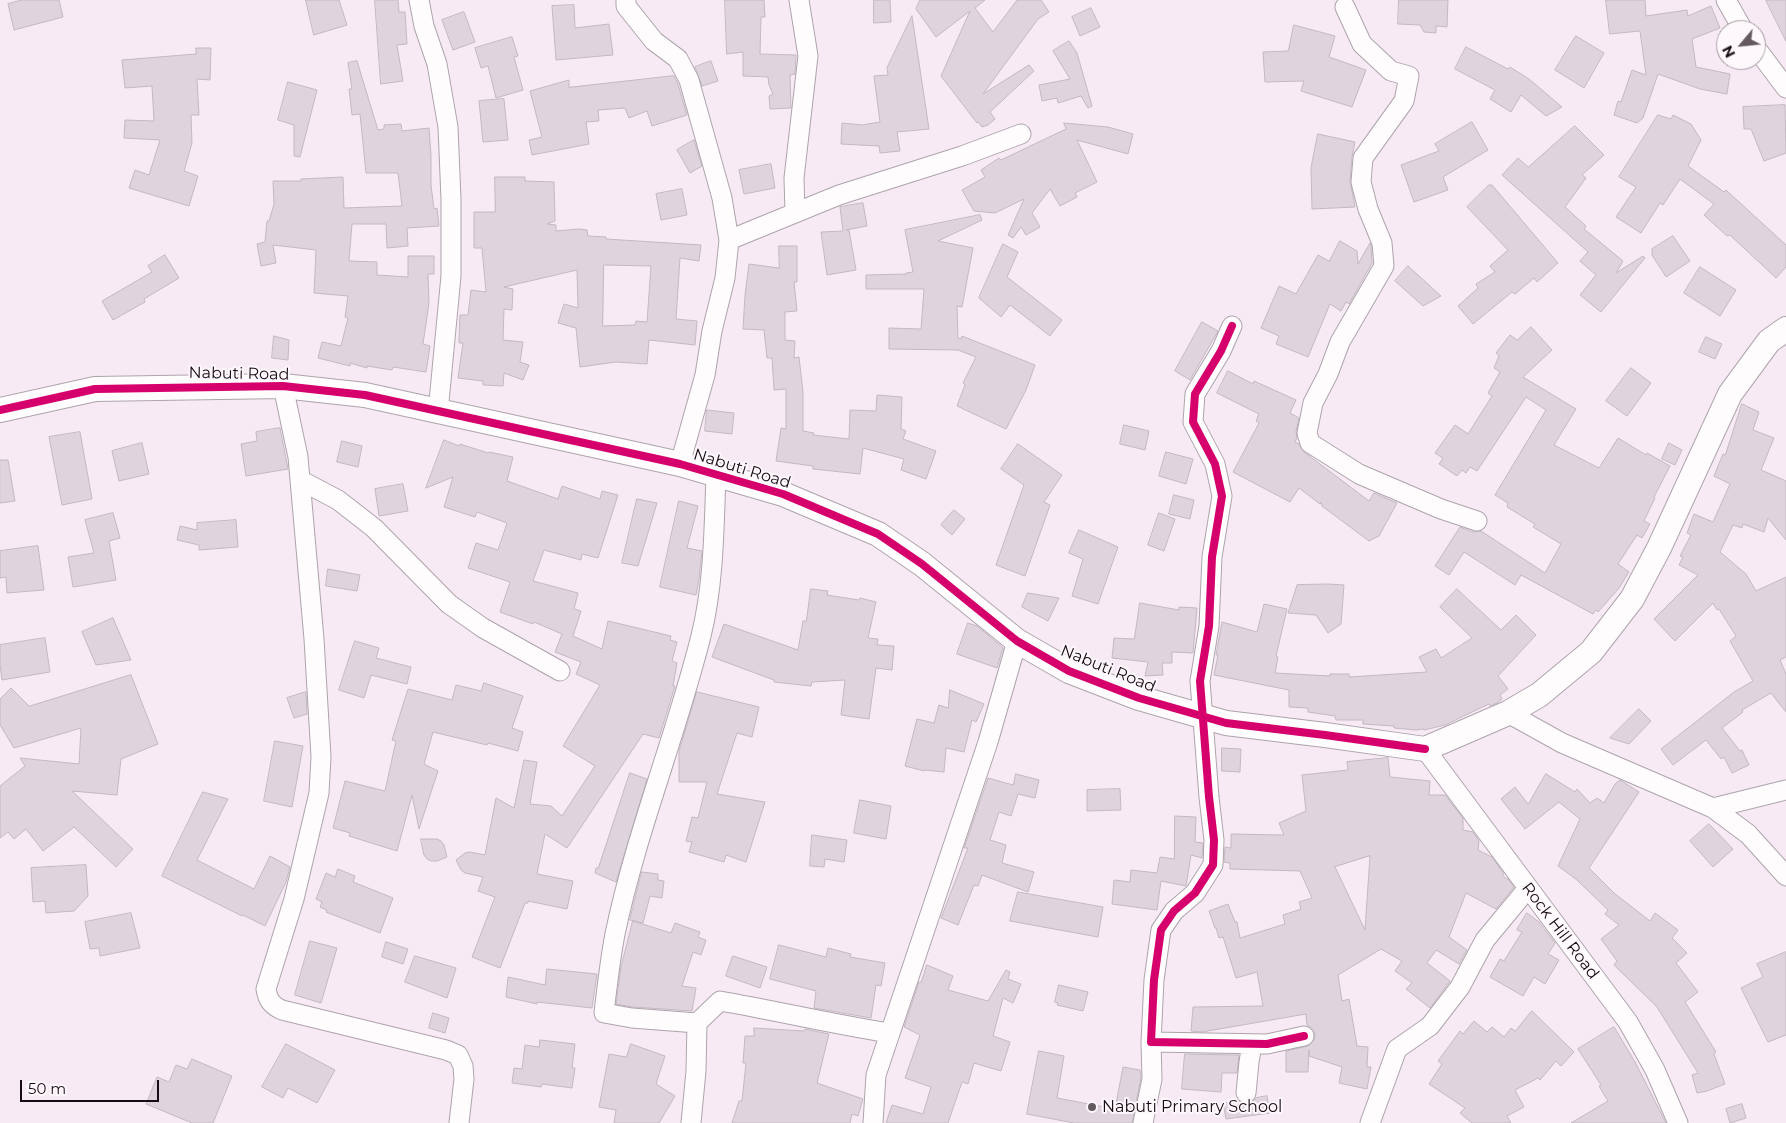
<!DOCTYPE html>
<html>
<head>
<meta charset="utf-8">
<style>
  body { margin:0 }
  #map { position:relative; width:1786px; height:1123px; overflow:hidden; background:#f7eaf4; font-family:Montserrat,sans-serif }
  canvas { display:block }
  .north { position:absolute; left:1716px; top:20px; width:50px; height:50px; box-sizing:border-box; background:#fef8fd; border:1px solid #a19aa0; border-radius:50%; rotate:242deg; font-size:14px; font-weight:700; line-height:20px; text-align:center; color:#160c14 }
  .north::after { content:''; display:block; margin:auto; width:18px; height:22px; background:#655a62; clip-path:polygon(50% 0,100% 100%,50% 72%,0 100%) }
  .scale { position:absolute; left:20px; top:1080px; width:139px; height:22px; box-sizing:border-box; border:2px solid #160c14; border-top:0; padding-left:6px; font-size:15px; line-height:18px; white-space:nowrap; color:#160c14; -webkit-text-stroke:4px #fef8fd; paint-order:stroke }
</style>
</head>
<body>
<div id="map">
<canvas width="1786" height="1123"></canvas>
<div class="north">N</div>
<div class="scale">50 m</div>
</div>
<script>
const g = document.querySelector('canvas').getContext('2d');
g.lineJoin = 'round';
function fillPath(path, color) { g.fillStyle = color; g.fill(path, 'evenodd'); }
function strokePath(path, color, width, dash) { g.strokeStyle = color; g.lineWidth = width; g.lineCap = dash ? 'butt' : 'round'; g.setLineDash(dash || []); g.stroke(path); }
function write(font, color, halo, rows, align = 'center') {
  g.font = font + ' Montserrat,sans-serif'; g.lineWidth = 4; g.setLineDash([]); g.textBaseline = 'middle'; g.strokeStyle = halo; g.fillStyle = color; for (const [text, x, y, turn = 0] of rows) {
    g.save(); g.translate(x, y); g.rotate((+turn || 0) * Math.PI / 180); g.textAlign = isNaN(turn) ? turn : align; if (halo) g.strokeText(text, 0, 0); g.fillText(text, 0, 0); g.restore();
  }
}
const building = new Path2D(`
  M22,0H59L63,17L14,30L8,4Z
  M306,0H339L347,25L314,35Z
  M375,0H398L399,12H405L407,44L397,45L403,81L381,84Z
  M725,0H764L765,17H761L760,54L796,55L795,74L790,75L791,108L770,109L769,96L773,94L769,85L768,77L743,76V52L727,54Z
  M874,0H890L891,22L874,23Z
  M920,0H985L975,8L993,32L1017,0H1041L1049,12L1038,19L983,94L1029,65L1034,71L990,112L995,119L988,125L982,127L978,122L977,123L941,76L970,11L936,37L916,9Z
  M1399,0H1448L1447,27L1436,26V33L1424,32L1420,25L1398,24Z
  M1606,0H1645L1646,16L1687,10L1688,16L1711,6L1720,28L1692,39L1696,67L1730,74L1727,94L1700,89L1658,74L1643,118L1637,123L1614,115L1618,101L1621,102L1632,70L1646,75L1640,31L1610,34Z
  M1766,0H1786V41Z
  M574,5L575,28L609,24L613,55L556,60L552,6Z
  M1091,8L1100,27L1080,36L1072,17Z
  M464,12L475,42L453,50L442,20Z
  M912,16L929,129L897,132L900,151L880,153L879,146L841,144L842,123L862,125L880,122L874,76L888,75L887,68Z
  M1294,25L1335,36L1329,57L1366,70L1352,107L1301,91L1304,81L1265,82L1263,52L1288,51Z
  M1576,36L1604,53L1584,88L1555,70Z
  M512,37L518,56L514,57L523,90L496,98L488,66L481,68L475,48Z
  M1069,41L1077,53L1092,106L1088,108L1081,96L1058,103L1057,98L1042,101L1039,85L1070,79L1053,51Z
  M1466,47L1508,69L1510,67L1529,79L1562,107L1546,116L1521,95L1511,112L1490,99L1495,90L1455,69Z
  M196,48H211L210,80L197,79L199,115H191L192,143L184,171L198,176L189,206L129,188L135,170L149,175L160,140L124,138L125,120L154,121L152,86L125,88L122,60L196,54Z
  M357,61L378,130L384,129V125L401,124L402,131L429,128L431,156V185L434,209L437,208L439,226L407,228L408,246L387,248L386,224H352L349,261L377,262V275L408,277V256H434V274H428L429,303L423,344L430,346L426,372L393,367L392,370L367,366V368L350,363V366L318,358L322,342L341,346L348,318L345,317L348,296L314,293L316,250L273,245L276,263L261,266L257,244L265,242L267,221H269L274,204L273,181H301V179L343,177L344,208L402,206L398,173H366L360,114L352,115L349,89H352L348,63Z
  M711,61L718,81L702,86L695,67Z
  M674,76L678,84L687,115L652,126L647,111L629,118L625,108L598,110L599,121L586,122L589,144L532,155L529,140L542,137L530,91L569,80V87Z
  M288,82L317,90L300,157L294,156V125L278,120Z
  M504,99L508,140L483,142L479,101Z
  M1785,105L1786,153L1764,161L1751,129H1744L1743,107Z
  M1658,115L1671,119L1673,115L1691,124L1701,140L1688,166L1724,192L1726,190L1786,245V267L1776,278L1730,235L1727,236L1704,215L1714,204L1680,179L1663,205L1660,203L1641,233L1616,217L1636,187L1619,177Z
  M1472,122L1488,150L1443,177L1448,190L1414,202L1401,165L1439,151L1435,144Z
  M1064,123L1108,127L1133,134L1128,154L1077,140L1097,182L1075,193L1077,197L1060,206L1050,189L1032,213L1040,227L1026,235L1021,227L1013,238L1008,235L1024,199L995,213L974,211L962,190L985,177L981,170L999,158L1001,160L1066,129Z
  M1575,126L1604,155L1582,175L1586,178L1565,207L1586,226L1584,229L1623,261L1616,273L1643,256L1645,258L1601,312L1580,295L1596,275L1580,261L1588,252L1502,175L1518,158L1528,167Z
  M1318,134L1355,142L1352,157L1350,181L1355,207L1312,209L1311,168Z
  M694,140L702,166L690,173L677,150Z
  M771,164L775,188L744,194L739,170Z
  M495,177H525V181L554,182L555,221L547,224L556,225V231L579,229L587,230L588,236L606,237V239L701,245L699,261L680,258L676,319L697,321L695,345L649,340L647,364L616,362L580,367L576,328L558,323L564,304L578,308L577,270L504,287L513,289L512,310L504,309L503,340L523,342L520,362L529,365L523,380L504,373L503,386L483,385V381L458,378L463,343H459L460,315H468L471,290L486,292L482,248H474V212H495ZM604,265L651,266L647,322L636,321L635,325L603,326Z
  M1489,185H1492L1558,263L1537,282L1534,278L1515,294L1512,292L1473,324L1458,306L1478,288L1476,284L1495,272L1490,266L1508,250L1467,207Z
  M682,189L687,215L661,220L656,194Z
  M863,203L867,226L846,230H849L856,270L827,275L821,232L843,231L840,207Z
  M980,215L982,220L938,241L973,248L962,307L957,306L958,338L961,339L962,336L1035,365L1026,390L1006,429L957,406L965,385L963,383L976,357L958,350L889,349V328L921,329L924,289H866V275L906,274V273L913,272L905,230Z
  M1673,236L1690,261L1666,277L1652,255V249Z
  M1340,241L1357,251L1358,264L1370,243L1371,246L1372,263L1349,304L1346,302L1341,311L1330,304L1308,357L1276,344L1279,336L1261,328L1279,286L1296,294L1318,255L1329,261Z
  M1003,244L1018,252L1007,277L1062,320L1050,336L1010,305L1001,317L979,298Z
  M779,246H797V282H794L797,311L785,312V340L795,341L794,358L799,357L803,392V431L814,433L813,435L849,439L850,410L876,411L877,395L902,397L901,429L906,431L903,439L936,451L926,479L901,470L904,459L863,448L860,474L813,469V466L776,461L781,428L786,429V389L774,390L772,358H767L764,330L743,329L745,295L749,264L779,268Z
  M165,255L179,278L144,299L145,302L113,320L102,301L152,272L148,266Z
  M1408,266L1441,296L1423,306L1395,281Z
  M1700,267L1736,290L1720,316L1684,293Z
  M1202,322L1218,331L1190,380L1175,371Z
  M1531,327L1552,350L1523,377L1576,409L1554,445L1599,468L1618,438L1646,455L1647,453L1670,466L1654,497L1655,498L1644,521L1650,524L1642,538L1637,535L1618,564L1629,572L1619,588L1598,612L1596,610L1593,614L1521,575L1515,585L1464,552L1449,575L1435,566L1460,527L1473,532L1481,531L1545,573L1561,544L1533,527L1535,524L1507,507L1508,503L1495,495L1546,410L1526,397L1477,471L1470,467L1466,473L1462,470L1457,476L1439,464L1443,458L1435,453L1455,425L1468,434L1492,396L1488,393L1500,372L1494,368L1499,356L1496,353L1510,335L1517,340Z
  M274,336L289,340L288,360L272,358Z
  M1706,337L1722,344L1715,359L1699,352Z
  M1631,368L1651,383L1627,416L1606,401Z
  M1228,371L1253,384L1254,381L1296,400L1290,413L1299,418L1296,431L1297,438L1295,442L1299,444L1304,452L1369,501L1374,493L1397,503L1379,536L1369,541L1322,506L1321,502L1320,504L1299,488L1290,502L1233,472L1259,423L1256,421L1259,414L1217,393Z
  M1742,404L1759,412L1753,430L1774,438L1761,470L1786,481V540L1768,518L1764,532L1743,524L1742,528L1733,525L1720,552L1746,574L1756,591L1786,577V657L1780,660L1786,674V712L1771,693L1742,710L1743,712L1722,728L1740,751L1742,750L1749,765L1732,773L1724,757L1721,759L1706,740L1673,765L1661,749L1734,692L1753,681L1730,641L1736,636L1719,609L1717,610L1713,603L1675,641L1654,619L1698,575L1679,565L1683,557L1680,556L1691,535L1687,533L1694,514L1713,522L1730,484L1714,476L1723,454L1725,455Z
  M707,410L734,413L732,434L705,431Z
  M1124,425L1149,431L1145,450L1120,444Z
  M280,428L288,469L246,476L241,444L257,441L256,432Z
  M80,432L92,499L62,505L49,437Z
  M444,440L459,446L460,444L488,453L489,452L513,457L507,481L558,499L562,486L600,499L602,491L618,495L598,558L582,554L581,560L544,550L533,581L578,593L574,609L581,611L573,636L602,649L608,621L671,636L670,640L677,642L672,661L677,663L673,686H675L659,738L643,734L567,848L545,834L537,874L573,881L567,909L528,901V903H525L500,968L472,957L495,897L478,891L483,877L465,873L461,870L456,860L465,853L470,852L485,855L496,798L514,808L524,760L537,762L530,804L551,806L562,816L595,766L563,746L600,685L576,674L581,662L555,652L562,634L534,622L533,624L500,612L510,582L468,568L476,543L498,550L507,523L477,512L475,517L444,507L453,477L426,488Z
  M342,441L362,446L358,467L337,462Z
  M142,443L149,474L119,481L112,451Z
  M1669,443L1682,450L1675,465L1662,459Z
  M1018,444L1062,475L1044,502L1050,505L1025,576L996,565L1024,485L1001,469Z
  M1166,452L1193,459L1186,484L1159,476Z
  M0,460H8L15,501L0,503Z
  M403,484L408,511L379,516L375,489Z
  M1174,495L1194,500L1190,519L1169,514Z
  M637,499L657,503L638,566L622,563Z
  M679,501L698,506L687,548L702,551L699,579L696,595L660,587Z
  M954,510L965,519L952,535L941,525Z
  M113,513L120,538L109,541L116,580L73,587L68,557L94,553L85,520Z
  M1159,513L1175,519L1164,551L1148,545Z
  M236,520L238,547L199,550V545L177,540L180,526L197,530V523Z
  M1079,530L1118,547L1098,604L1072,596L1083,559L1069,553Z
  M38,546L44,590L7,593L6,577L0,578V551Z
  M328,569L360,575L357,591L326,586Z
  M1328,584L1344,585L1341,624L1328,633L1316,615L1288,613L1297,585Z
  M811,589L828,591L827,595L859,600L860,598L876,602L868,638L878,639L877,645L894,646L892,670L876,668L869,719L841,715L845,680L812,682L811,686L774,682V680L712,657L724,624L798,650L803,621H806Z
  M1457,589L1501,630L1516,615L1536,635L1498,676L1508,689L1500,695L1502,699L1497,703L1490,706L1489,704L1445,725L1424,730V729L1416,730L1394,728V726L1363,724V720H1336L1335,716L1308,712V708L1289,707V690L1214,675L1218,655H1216L1222,622L1257,632L1264,604L1287,609L1276,656L1278,657L1275,673L1330,676V674H1349V677L1427,672L1419,657L1436,649L1441,658L1472,638L1440,607Z
  M1028,593L1059,598L1048,621L1022,607Z
  M1140,603L1179,610V607L1197,608L1193,653L1172,652V663H1162L1163,675L1145,676L1148,662L1112,658L1114,638L1134,639Z
  M113,618L131,660L96,665L82,632Z
  M968,623L977,626L1003,648L997,668L957,654Z
  M45,638L50,672L2,680L0,665V645Z
  M355,641L379,648L376,658L411,667L407,684L371,675L364,698L339,690Z
  M131,675L158,744L121,759L117,795L72,791L133,849L116,867L74,827L43,851L26,829L14,839L8,832L0,838V786L25,766L20,758L79,764L81,728L14,748L0,725V699L11,688L29,706Z
  M484,683L523,696L512,728L523,732L518,751L488,743L487,745L433,732L424,764L438,771L419,829L412,795L397,851L349,836L350,833L333,828L345,781L385,791L396,741L392,740L408,689L452,700L456,685L481,691Z
  M950,690L984,704L976,722L972,720L964,752L946,748L944,772L924,770V771L905,766L917,719L934,723L939,705L948,708Z
  M306,692L307,714L294,718L287,698Z
  M697,692L759,707L752,737L737,733L717,794L765,802L746,862L726,855L724,862L689,852L692,842L686,841L692,817L698,818L707,782H679V752Z
  M1639,709L1651,721L1629,744L1610,738Z
  M275,741L303,746L292,807L264,801Z
  M1222,748L1241,749L1240,772L1222,771Z
  M1388,758L1390,777L1430,781L1429,795H1445L1463,818V830L1473,832L1479,841L1478,850L1492,857L1504,874L1502,876L1508,879L1514,887L1496,909L1466,893L1449,937L1467,950L1464,955L1459,964L1436,950L1427,963L1450,981L1430,1008L1406,989L1412,983L1395,971L1402,961L1381,949L1338,975L1342,1001L1349,999L1357,1046L1368,1047L1367,1067H1371L1367,1089L1339,1083L1342,1067L1309,1056V1050L1308,1072H1286V1051L1308,1046L1314,1040L1315,1034L1313,1029L1307,1025L1306,1014L1202,1032L1191,1031L1193,1007L1263,1006L1257,972L1236,978L1223,937L1219,938L1216,928H1215L1209,911L1228,904L1235,922H1237L1240,938L1285,924L1283,915L1301,909L1299,902L1312,898L1300,871L1230,869V863L1224,862L1225,847L1231,848V834L1284,835L1279,823L1306,811L1302,775L1348,770L1347,762ZM1370,856L1365,930L1335,867Z
  M630,773L647,779L616,882L595,873L596,868H598Z
  M1016,774L1039,780L1035,798L1018,794L1011,816L999,812L990,840L1006,845L1002,863L1034,872L1028,892L982,875L978,886L974,885L958,925L941,918L968,848H964L988,778L1013,785Z
  M1546,774L1575,792L1577,789L1590,803L1597,798L1604,803L1615,784L1620,780L1639,792L1589,868L1614,893L1650,921L1655,913L1678,930L1672,938L1687,953L1676,963L1698,992L1685,1002L1716,1052L1714,1054L1725,1084L1707,1091L1697,1093L1692,1075L1698,1073L1657,1007L1614,965L1617,961L1601,939L1619,925L1605,914L1608,910L1577,880L1558,866L1580,819L1559,802L1525,829L1501,799L1515,787L1528,804Z
  M1120,789L1121,810L1087,811V790Z
  M203,792L228,799L197,860L254,889L270,856L290,867L286,882L265,926L243,915L242,916L162,876Z
  M860,800L891,806L886,839L854,833Z
  M1175,816L1196,817L1195,842L1203,843L1202,858L1191,855L1186,886L1161,881L1157,910L1112,904L1114,880L1130,882L1131,870L1157,873L1160,857L1174,859Z
  M1709,824L1733,849L1713,867L1690,841Z
  M812,835L847,840L844,862L825,859L824,867L810,866Z
  M421,839H437L441,841L444,845L447,857L437,861H431L427,859L424,855Z
  M86,865L88,896L74,911L46,913L45,901L33,902L31,868Z
  M338,869L355,876L353,882L393,898L380,933L326,912L327,910L320,907L322,902L316,899L326,873L335,877Z
  M642,872L658,874V880L664,881L662,898L650,896L643,923L630,920Z
  M1018,892L1103,907L1098,937L1010,921Z
  M131,913L140,948L100,956L99,948L90,949L85,922Z
  M1527,913L1539,922L1555,943L1548,954L1559,960L1545,984L1534,977L1523,996L1490,977L1500,959L1504,961L1522,932L1517,930Z
  M633,921L671,933L675,923L700,932L698,937L706,940L701,955L693,952L682,986L696,988L692,1011L633,1007L616,1004L621,967Z
  M310,941L337,948L321,1003L295,995Z
  M386,942L408,949L403,964L382,957Z
  M779,945L826,957L828,948L851,954L850,957L885,963L881,986L876,985L871,1018L814,1008L816,991L770,979Z
  M1786,952V1035L1768,1042L1741,988L1763,977L1757,964Z
  M415,956L456,968L447,998L405,982Z
  M733,956L767,967L760,988L726,976Z
  M927,965L953,976L948,990L988,1001L1006,970L1010,972L1008,979L1021,984L1013,1003L1003,998L993,1036L1010,1042L1001,1071L974,1063L968,1084L962,1082L948,1123H886L892,1105L923,1114L931,1087L905,1078L920,1035L904,1027L919,982H921Z
  M547,969L597,974L592,1008L537,1002V1004L506,997L508,977L545,985Z
  M1059,985L1088,992L1083,1011L1057,1005L1058,1003L1055,1002Z
  M1532,1011L1574,1052L1561,1066L1556,1061L1540,1080L1538,1078L1515,1090L1524,1107L1507,1116L1511,1123H1472L1460,1113L1465,1108L1429,1084L1442,1064L1438,1061L1460,1031L1463,1034L1474,1021L1487,1032L1492,1027L1504,1037L1511,1028L1515,1031Z
  M433,1013L449,1018L445,1033L429,1028Z
  M1614,1027L1635,1062L1666,1123H1571L1608,1101L1599,1086L1601,1085L1578,1049Z
  M754,1028L804,1031L805,1029L829,1034L817,1083L863,1099L858,1116L852,1114L850,1123H732L739,1101H742L746,1063H743L745,1036H754Z
  M540,1040L575,1044L572,1068H575L572,1088L542,1084L541,1087L512,1083L514,1068L522,1069L525,1045L539,1047Z
  M286,1044L335,1070L317,1103L288,1088L283,1098L262,1087Z
  M631,1044L665,1056L656,1084L675,1096L659,1123H614L616,1110L599,1107L609,1054L626,1057Z
  M1039,1051L1064,1056L1057,1098L1115,1109L1123,1067L1140,1070L1141,1078L1132,1123H1074L1027,1114Z
  M1185,1054L1239,1055L1237,1073H1222L1221,1092L1182,1089Z
  M192,1059L232,1076L213,1123H192L146,1104L157,1077L169,1082L176,1065L187,1069Z
  M1267,1096L1270,1113L1226,1119L1223,1103L1238,1101L1244,1104L1250,1103L1256,1098Z
  M1742,1104L1746,1118L1730,1123L1726,1109Z`);
fillPath(building, '#dfd3dd');
strokePath(building, '#c4b8c1', 1);
const minor = new Path2D(`
  M419,0L424,26L437,64L448,127L451,199V276L438,412
  M626,0V6L654,41L678,59L689,80L722,198L729,240L725,278L712,331L705,375L680,464
  M1726,0L1743,30
  M1345,7L1362,44L1391,71L1409,76L1404,101L1363,158L1361,182L1368,209L1382,243L1384,266L1340,342L1328,374L1313,403L1307,433L1310,443L1359,474L1441,509L1477,521
  M1756,48L1786,88
  M795,213L794,178L808,56L799,0
  M729,240L839,195L962,156L1021,134
  M1232,326L1221,351L1195,394L1193,422L1215,464L1222,496L1212,557L1209,626L1200,681L1209,797L1214,840L1213,865L1195,893L1174,911L1161,930L1154,980L1151,1042L1267,1044L1304,1036
  M283,386L298,457L314,639L321,757L319,793L294,899L266,989C268,1000 271,1005 282,1010L446,1050L458,1055L463,1066L464,1079L459,1123
  M716,474C714,528 714,584 701,636C676,736 636,833 615,934C610,960 607,987 604,1013L632,1018L697,1023L720,1001C777,1011 833,1024 889,1033
  M300,480L338,500L374,528L449,604L483,628L560,671
  M1508,713L1562,743L1713,808L1748,834L1786,876
  M1425,749L1628,1022L1655,1070L1678,1123
  M1713,808L1786,790
  M1246,1093L1249,1062L1252,1044
  M691,1123L696,1071L697,1023
  M873,1123L876,1075L988,742L1017,641
  M1143,1123L1152,1079L1151,1042
  M1370,1123L1397,1049L1430,1026L1460,987L1485,940L1528,888`);
const tertiary = new Path2D(`
  M0,410L95,389L283,386L365,395L680,464L783,494L878,534L922,564L1017,641L1069,671L1139,698L1226,723L1325,735L1425,749L1508,713L1539,695L1591,652L1632,599L1659,548L1730,394L1769,341L1786,329`);
strokePath(minor, '#aea4ac', 21);
strokePath(tertiary, '#aea4ac', 26);
strokePath(minor, '#fefcfd', 19);
strokePath(tertiary, '#fefcfd', 24);
strokePath(new Path2D(`
  M1232,326L1221,351L1195,394L1193,422L1215,464L1222,496L1212,557L1209,626L1200,681L1209,797L1214,840L1213,865L1195,893L1174,911L1161,930L1154,980L1151,1042L1267,1044L1304,1036
  M0,410L95,389L283,386L365,395L680,464L783,494L878,534L922,564L1017,641L1069,671L1139,698L1226,723L1325,735L1425,749`), '#d6006c', 8);
for (const [x, y, r, color] of [
  [1092,1107,5,"#655a62"]
]) { const dot = new Path2D(); dot.arc(x, y, r, 0, 2 * Math.PI); g.fillStyle = color; g.fill(dot); strokePath(dot, '#fef8fd', 2); }
write('16px', '#160c14', '#fef8fd', [
  ["Nabuti Road",239,374,1],
  ["Nabuti Road",742,469,17],
  ["Nabuti Road",1108,669,22],
  ["Rock Hill Road",1560,931,53]
]);
write('16px', '#160c14', '#fef8fd', [
  ["Nabuti Primary School",1102,1107]
], 'left');
</script>
</body>
</html>
